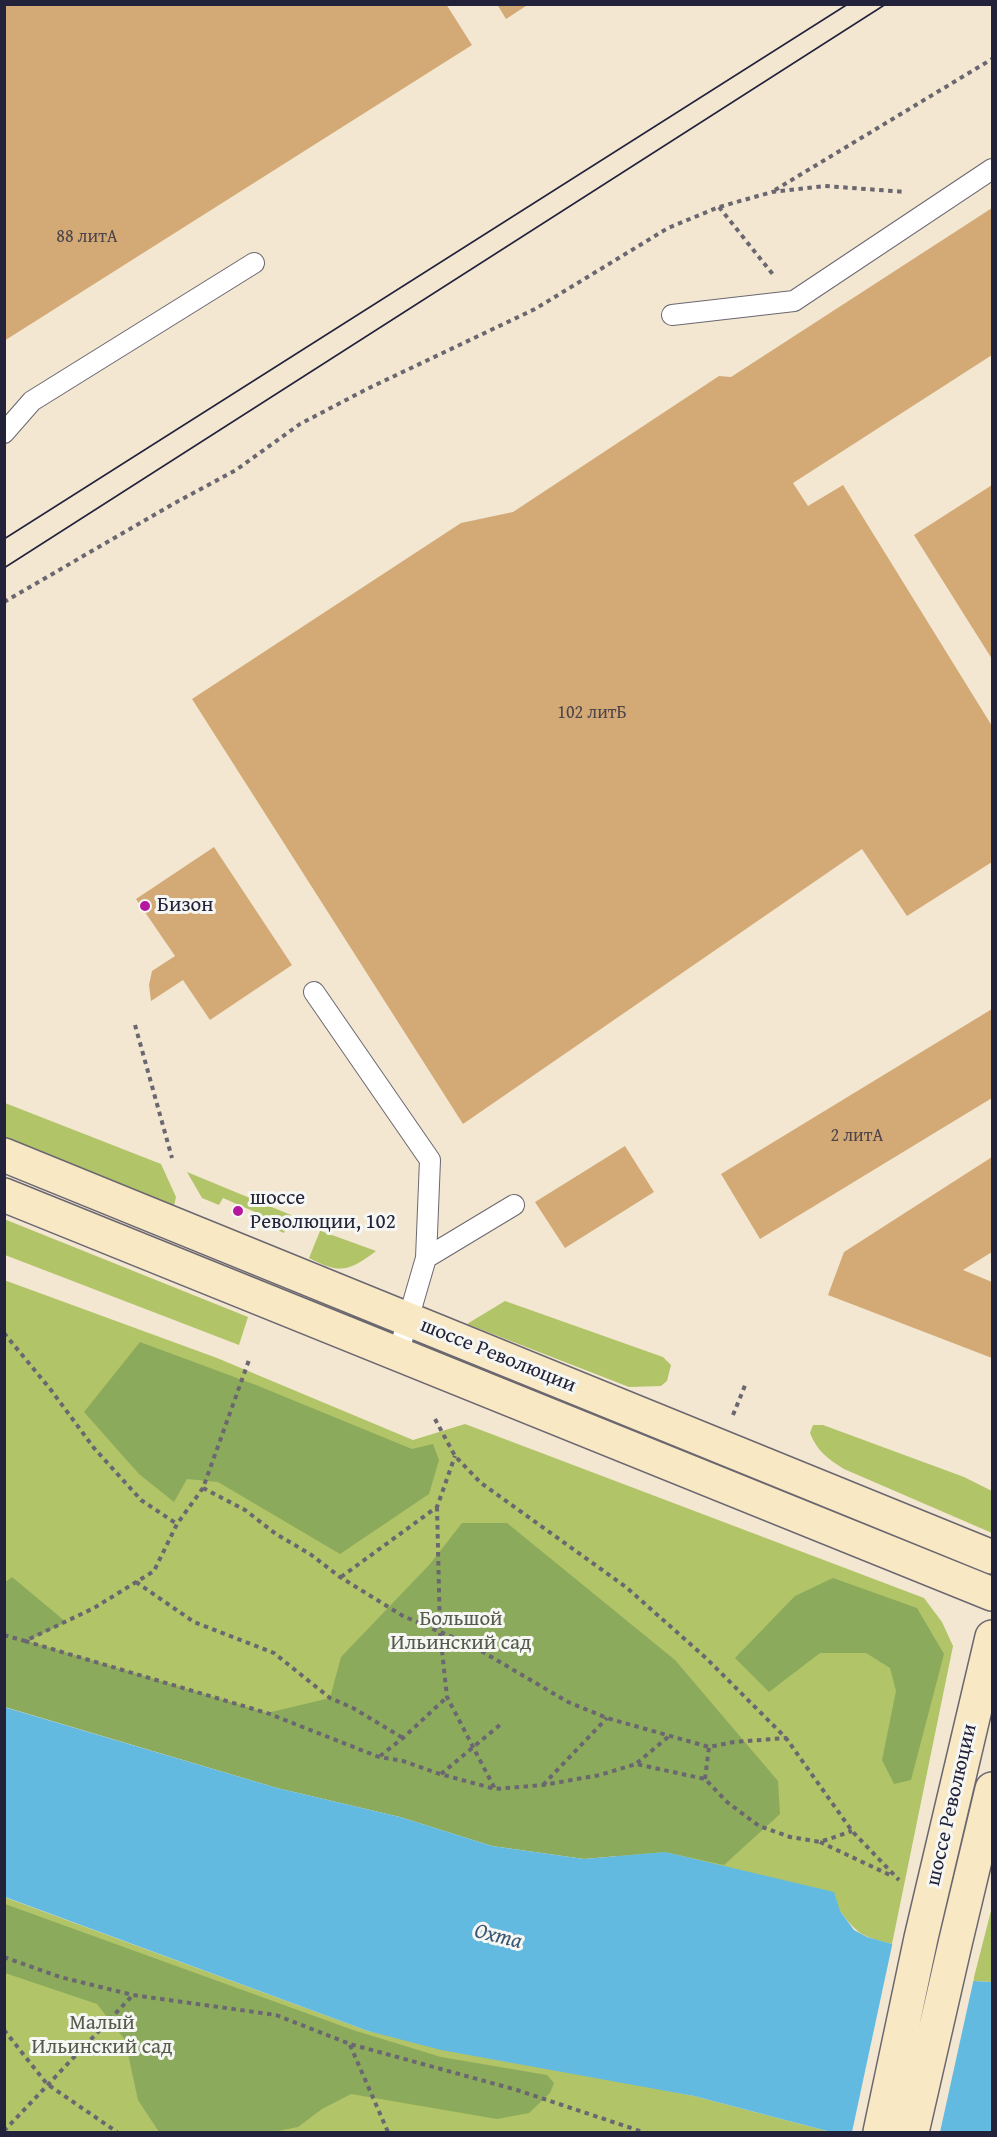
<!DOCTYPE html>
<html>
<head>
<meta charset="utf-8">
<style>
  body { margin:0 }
  #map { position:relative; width:997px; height:2137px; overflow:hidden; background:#f3e7d2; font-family:"Gentium Book Plus",serif }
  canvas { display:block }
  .frame { position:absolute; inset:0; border:6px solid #22223b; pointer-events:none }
</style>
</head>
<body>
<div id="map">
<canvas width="997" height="2137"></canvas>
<div class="frame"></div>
</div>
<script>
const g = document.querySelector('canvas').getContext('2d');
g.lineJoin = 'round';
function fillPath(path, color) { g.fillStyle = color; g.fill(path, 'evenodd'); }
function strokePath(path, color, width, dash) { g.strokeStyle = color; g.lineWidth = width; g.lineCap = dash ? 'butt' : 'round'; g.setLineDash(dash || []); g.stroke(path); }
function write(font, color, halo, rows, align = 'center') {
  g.font = font + ' "Gentium Book Plus",serif'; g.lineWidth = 6; g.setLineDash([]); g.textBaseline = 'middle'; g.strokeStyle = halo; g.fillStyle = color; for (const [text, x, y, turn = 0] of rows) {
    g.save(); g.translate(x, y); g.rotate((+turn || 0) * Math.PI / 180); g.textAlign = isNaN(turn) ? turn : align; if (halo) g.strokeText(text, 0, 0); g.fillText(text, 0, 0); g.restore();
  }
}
fillPath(new Path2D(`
  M5,1103L161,1164L176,1197L174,1206L5,1137Z
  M187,1172L291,1215L284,1233L260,1222L262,1215L223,1198L219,1205L202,1198Z
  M4,1219L248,1317L239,1345L5,1255Z
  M320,1231H321L376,1251C348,1272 340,1274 309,1258Z
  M4,1280L217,1358L413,1440L465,1424L924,1598L942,1622L953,1646L892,1944C862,1936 859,1936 840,1911L5,1707Z
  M505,1301L663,1357L671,1365L667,1381L661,1386L629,1387L467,1324Z
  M813,1425H823L964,1477L992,1491V1533L844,1469C828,1459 817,1451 810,1433Z
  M4,1897L368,2031L694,2096L831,2132H5Z
  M992,1907V1982L973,1981Z`), '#b1c468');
fillPath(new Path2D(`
  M140,1342L256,1385L412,1449L433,1444L439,1460L429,1494L340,1554L218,1482L187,1479L174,1502L139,1474L84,1412Z
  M462,1523H507L675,1660L778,1781L780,1814L724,1865L665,1852L584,1859L492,1846L400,1817L277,1788L5,1707L4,1583L12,1577L66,1622L27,1641L267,1713L330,1698L341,1657L430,1564Z
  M833,1578L917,1608L944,1654L911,1780L894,1784L882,1760L896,1691L890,1668L866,1653H820L769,1692L735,1658L795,1596Z
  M5,1904L353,2030L441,2057L547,2075L554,2083L550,2093L529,2113L497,2119L351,2094L322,2109L298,2127L273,2132H159L138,2100L125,2040L97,2004L5,1973Z`), '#8caa5c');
fillPath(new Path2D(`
  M4,1707L277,1788L400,1817L492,1846L584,1859L665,1852L834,1892L840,1911L854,1930L867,1937L892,1944L973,1981L992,1982V2132H831L694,2096L441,2050L368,2031L5,1897Z`), '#63bae0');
fillPath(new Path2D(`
  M893,1941L974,1978L940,2132H852Z`), '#f3e7d2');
fillPath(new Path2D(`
  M4,4H446L472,45L4,341Z
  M497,4H529L506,19Z
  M992,208V355L793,483L808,506L843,485L992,726V862L907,916L862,849L463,1124L192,699L461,523L513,512L719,376L731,377Z
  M992,485V659L914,535Z
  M214,847L292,965L210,1020L183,980L151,1001L149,985L152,971L175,956L136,899Z
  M992,1009V1098L760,1239L721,1174Z
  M625,1146L654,1192L565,1248L535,1202Z
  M992,1157V1252L963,1270L992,1282V1358L828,1295L844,1252Z`), '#d3aa76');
const service = new Path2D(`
  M672,315L794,301L992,169
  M4,433L32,401L254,263
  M314,992L430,1160L426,1258L398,1354
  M426,1258L514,1205`);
const secondary = new Path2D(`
  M4,1155L992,1557
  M4,1195L992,1594
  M880,2132L921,1938L992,1637
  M912,2132L955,1944L992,1789`);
strokePath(service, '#6b6770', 22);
strokePath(secondary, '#6b6770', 36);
strokePath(new Path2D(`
  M775,190L992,59
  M719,207L775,277
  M4,602L173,504L236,470L300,424L367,389L535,309L668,228L719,207L772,192L825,186L906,192
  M135,1025L172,1158
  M4,1333L51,1390L94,1448L141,1500L177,1524
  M733,1415L746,1383
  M435,1419L455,1456L481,1483L626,1587L706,1658L786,1738L852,1831L899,1880
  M203,1488L245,1510L276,1534L310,1554L340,1577L403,1616L471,1645L568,1702L607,1718L709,1747L734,1742L786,1738
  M437,1507L440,1632L447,1697L495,1789
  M341,1577L437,1507L455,1456
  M136,1582L194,1622L274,1653L330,1698L353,1708L403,1738
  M4,1635L25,1641L94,1608L154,1571L177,1524L203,1488L249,1360
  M25,1641L267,1713L379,1757L403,1761L440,1774L495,1789L543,1785L600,1775L636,1764L705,1779L727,1802L759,1826L790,1837L820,1842L852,1831
  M380,1756L403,1738L447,1697
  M637,1763L668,1737
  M441,1774L501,1724
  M705,1779L709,1747
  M543,1785L607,1718
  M820,1842L892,1876
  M4,1957L60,1977L133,1995L276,2015L350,2044L517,2090L643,2132
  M4,2030L47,2084L117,2132
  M350,2045L388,2132
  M4,2131L132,1996`), '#6b6770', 4, [4.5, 4.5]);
strokePath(service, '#fff', 20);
strokePath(secondary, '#f8e8c3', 33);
strokePath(new Path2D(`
  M4,539L848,4
  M4,568L886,4`), '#22223b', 1.5);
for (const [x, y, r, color] of [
  [145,906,6,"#b5179e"],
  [238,1211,6,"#b5179e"]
]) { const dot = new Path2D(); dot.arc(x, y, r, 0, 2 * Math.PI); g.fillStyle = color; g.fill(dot); strokePath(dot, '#f6f6f2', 2); }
write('18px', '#4e444a', null, [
  ["88 литА",87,237],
  ["102 литБ",592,713],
  ["2 литА",857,1136]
]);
write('21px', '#22223b', '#f6f6f2', [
  ["Бизон",157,906],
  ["шоссе",250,1199],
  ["Революции, 102",250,1223]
], 'left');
write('21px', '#22223b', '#f6f6f2', [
  ["шоссе Революции",498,1356,22],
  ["шоссе Революции",952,1805,-77]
]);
write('21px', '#545b4b', '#f6f6f2', [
  ["Большой",461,1620],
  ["Ильинский сад",461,1644],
  ["Малый",102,2024],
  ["Ильинский сад",102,2048]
]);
write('italic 22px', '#395775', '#f6f6f2', [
  ["Охта",498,1937,14]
]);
</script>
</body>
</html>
